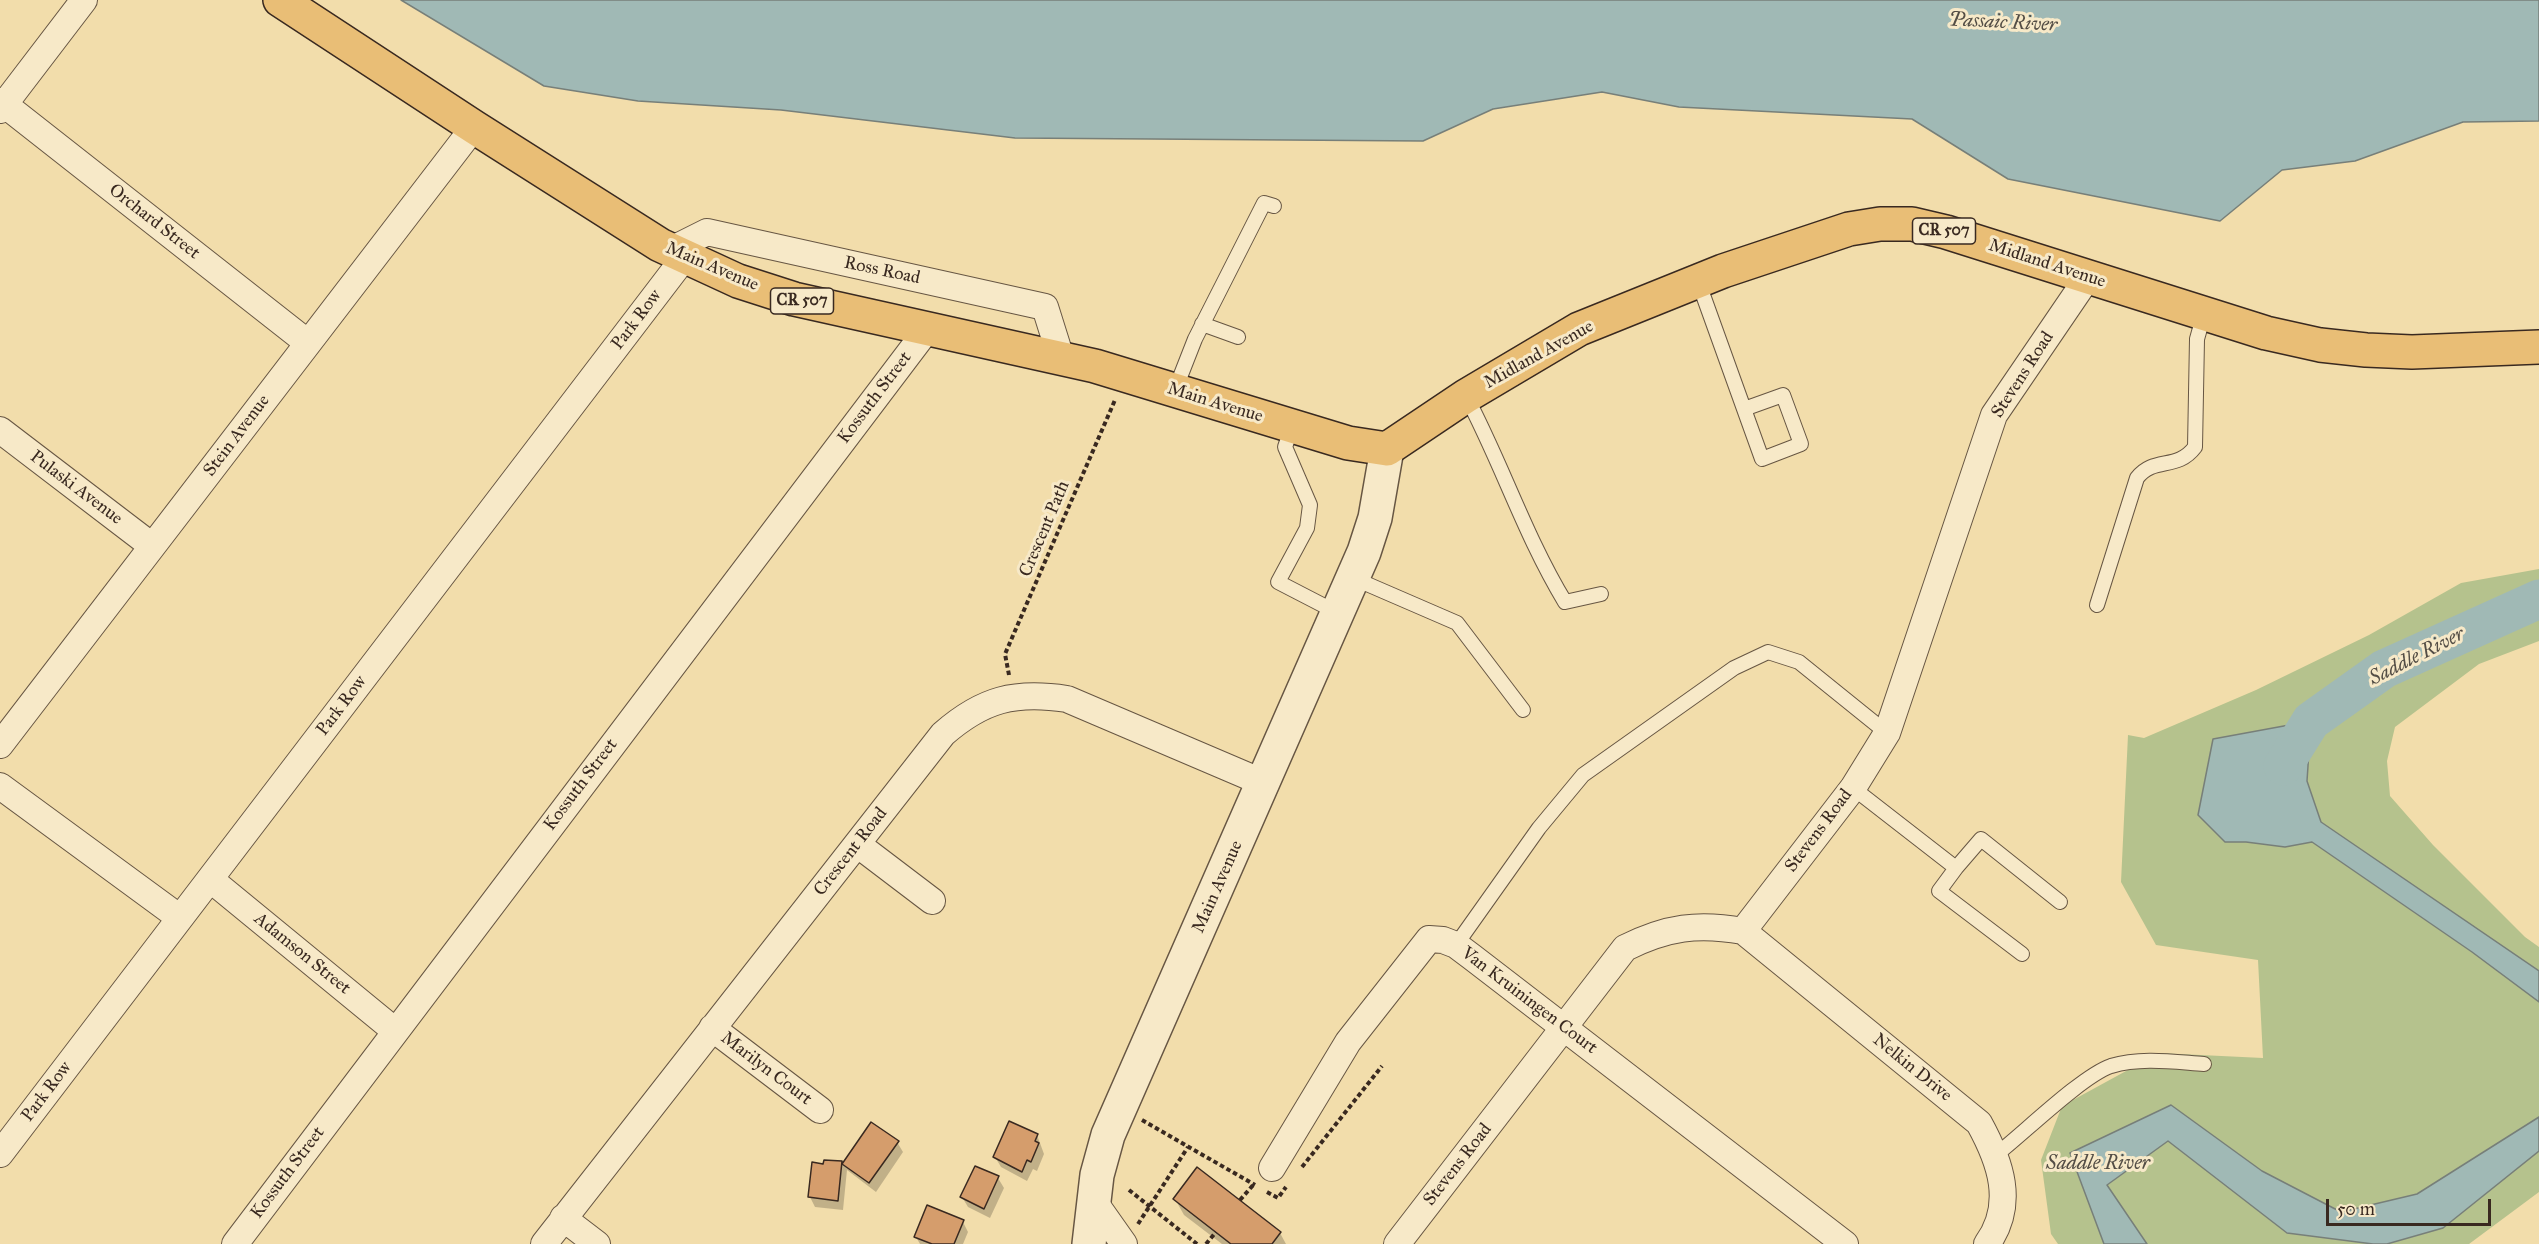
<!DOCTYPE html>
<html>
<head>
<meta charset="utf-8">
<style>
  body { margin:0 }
  #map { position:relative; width:2539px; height:1244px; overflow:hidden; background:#f2ddab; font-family:"IM FELL Great Primer",serif }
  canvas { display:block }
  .scale { position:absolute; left:2326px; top:1199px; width:165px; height:27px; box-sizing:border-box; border:3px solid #392920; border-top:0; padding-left:8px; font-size:18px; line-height:21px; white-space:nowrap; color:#392920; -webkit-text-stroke:4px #f7e9c8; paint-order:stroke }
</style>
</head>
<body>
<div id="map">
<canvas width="2539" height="1244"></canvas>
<div class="scale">50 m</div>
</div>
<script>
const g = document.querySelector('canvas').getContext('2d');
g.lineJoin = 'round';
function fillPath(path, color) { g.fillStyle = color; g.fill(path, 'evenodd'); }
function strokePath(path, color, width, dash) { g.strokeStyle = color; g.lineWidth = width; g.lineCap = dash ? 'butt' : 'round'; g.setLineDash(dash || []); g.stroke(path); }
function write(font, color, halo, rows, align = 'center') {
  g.font = font + ' "IM FELL Great Primer",serif'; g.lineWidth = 6; g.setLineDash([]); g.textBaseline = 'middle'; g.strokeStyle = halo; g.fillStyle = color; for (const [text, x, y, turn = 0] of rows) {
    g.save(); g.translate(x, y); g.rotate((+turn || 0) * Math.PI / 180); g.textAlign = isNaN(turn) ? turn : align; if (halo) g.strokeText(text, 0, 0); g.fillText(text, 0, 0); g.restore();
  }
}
fillPath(new Path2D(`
  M2539,569V641L2479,664L2395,727L2387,761L2390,796L2433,845L2525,937L2539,947V971L2321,822L2307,781L2311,721L2225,842H2246L2285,847L2312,841L2472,952L2539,1002V1117L2417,1194L2341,1212L2262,1171L2171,1105L2070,1153L2104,1244H2058L2051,1234L2041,1160L2062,1106L2159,1053L2263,1058L2258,960L2156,945L2121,882L2128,735L2144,738L2256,690L2369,635L2461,583Z
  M2168,1141L2287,1233L2373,1244H2147L2107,1185Z
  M2539,1151V1192L2469,1244H2387L2443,1228Z`), '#b5c28d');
const water = new Path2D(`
  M401,0H2539V121L2463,122L2355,161L2282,170L2220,221L2008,179L1912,119L1679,107L1602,92L1493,109L1423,141L1015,138L781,110L638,101L544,86Z
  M2311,721L2307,781L2321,822L2539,971V1002L2472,952L2312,842L2285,847L2246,842H2225L2198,815L2213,739Z
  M2171,1105L2262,1171L2341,1212L2417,1194L2539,1117V1151L2443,1228L2387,1244H2373L2287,1233L2168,1141L2107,1185L2147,1244H2104L2070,1153Z`);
fillPath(water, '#a0b9b5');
strokePath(water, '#777f79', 1.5);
fillPath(new Path2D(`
  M871,1124L897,1142L903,1152L876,1192L847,1170L843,1210L815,1207L810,1197L825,1165L841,1163L843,1166Z
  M1037,1135L1044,1154L1037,1171L1033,1169L1027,1181L1001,1167L995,1157Z
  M998,1178L1004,1188L990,1218L968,1207L962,1197Z
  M1175,1199L1280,1233L1286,1244H1222L1184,1215Z
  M963,1222L968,1232L963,1244H920L916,1237Z`), '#0003');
strokePath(new Path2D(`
  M2283,766L2311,721L2384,669L2539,599`), '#a0b9b5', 39);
const building = new Path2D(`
  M1009,1121L1038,1134L1035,1141L1039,1143L1031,1162L1027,1160L1022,1172L993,1157Z
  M871,1122L899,1141L869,1183L842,1164Z
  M824,1160L842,1161L838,1201L808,1197L812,1162L823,1164Z
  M975,1166L999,1176L984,1209L960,1197Z
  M1197,1167L1281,1232L1272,1244H1231L1173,1199Z
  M927,1205L964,1220L954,1244H932L914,1237Z`);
fillPath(building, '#d59d6c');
strokePath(building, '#392920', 1.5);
const service = new Path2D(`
  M1698,281L1744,409
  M1202,324L1238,337
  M1175,390L1195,339L1264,203L1274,206
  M1783,395L1801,444L1762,459L1744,409Z
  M1466,396C1502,464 1525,536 1565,602L1601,594
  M1292,427L1285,447L1310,505L1307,528L1278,582L1338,613
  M1353,578L1457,623L1523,710
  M2097,605L2137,478C2154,456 2177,471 2195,447L2197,339L2204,314
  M1853,788L1956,868L1939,891L2022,954
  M1956,868L1981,839L2060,902
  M1456,945L1539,828L1583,775L1734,668L1768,652L1799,662L1887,733
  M1997,1154C2024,1133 2082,1076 2111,1066C2141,1057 2174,1062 2204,1064`);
const minor = new Path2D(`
  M0,101L308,343
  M0,110L84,0
  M671,250L707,232L1045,307L1061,358
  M0,430L152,546
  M0,745L474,127
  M0,786L180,918
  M857,844L932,901
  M210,879L394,1030
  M1743,931L1979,1123C2000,1161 2016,1204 1987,1244
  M712,1028L820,1110
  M0,1154L684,258
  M1272,1168L1348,1042L1429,939L1443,940L1456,945L1472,957L1845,1244
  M1093,1200L1124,1244
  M563,1218L597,1244
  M235,1244L929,327
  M544,1244L943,734C983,699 1015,691 1067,699L1264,783
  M1397,1244L1625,948C1667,927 1698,923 1743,931L1853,788L1887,733L1994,415L2088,277`);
const tertiary = new Path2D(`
  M1089,1244L1097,1175L1108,1135L1364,552L1375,518L1387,449`);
const primary = new Path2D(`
  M280,0L474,127L660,245L738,281L794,299L1095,366L1348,443L1387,449L1466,396L1579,329L1723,271L1849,229L1880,224H1912L1946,232L2266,333L2320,345L2366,350L2412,352L2539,347`);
strokePath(service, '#675643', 16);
strokePath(minor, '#675643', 28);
strokePath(tertiary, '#675643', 36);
strokePath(primary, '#392920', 36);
strokePath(new Path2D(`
  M1009,675L1005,654L1115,400
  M1142,1120L1255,1185
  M1302,1167L1382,1066
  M1129,1190L1197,1244
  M1267,1192L1278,1198L1286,1187
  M1240,1200L1254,1184
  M1138,1224L1188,1147
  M1206,1244L1216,1232`), '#392920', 4, [4.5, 3]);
strokePath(service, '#f7e9c8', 14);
strokePath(minor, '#f7e9c8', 26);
strokePath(tertiary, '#f7e9c8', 33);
strokePath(primary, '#e9be76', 33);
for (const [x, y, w] of [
  [1944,231,63],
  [802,301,63]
]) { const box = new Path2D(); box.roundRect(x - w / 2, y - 13, w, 26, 4.5); g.fillStyle = '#f7e9c8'; g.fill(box); strokePath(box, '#392920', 1.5); }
write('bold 16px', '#392920', null, [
  ["CR 507",1944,231],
  ["CR 507",802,301]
]);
write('18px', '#392920', '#f7e9c8', [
  ["Orchard Street",154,222,38],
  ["Midland Avenue",2047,264,18],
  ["Main Avenue",712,267,23],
  ["Ross Road",882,271,12],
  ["Park Row",637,320,-53],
  ["Midland Avenue",1539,355,-29],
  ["Stevens Road",2023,375,-57],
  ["Kossuth Street",875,398,-53],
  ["Main Avenue",1215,403,17],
  ["Stein Avenue",237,436,-53],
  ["Pulaski Avenue",76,488,37],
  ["Crescent Path",1045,529,-67],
  ["Park Row",342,706,-53],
  ["Kossuth Street",581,785,-53],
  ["Stevens Road",1819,831,-53],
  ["Crescent Road",851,852,-52],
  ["Main Avenue",1218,887,-66],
  ["Adamson Street",302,954,39],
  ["Van Kruiningen Court",1529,1001,37],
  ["Nelkin Drive",1912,1068,39],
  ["Marilyn Court",766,1069,37],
  ["Park Row",47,1092,-53],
  ["Stevens Road",1458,1165,-52],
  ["Kossuth Street",288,1173,-53]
]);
write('italic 20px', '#534d45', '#f7e9c8', [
  ["Passaic River",2003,23,3],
  ["Saddle River",2417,657,-27],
  ["Saddle River",2098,1164]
]);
</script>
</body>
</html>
